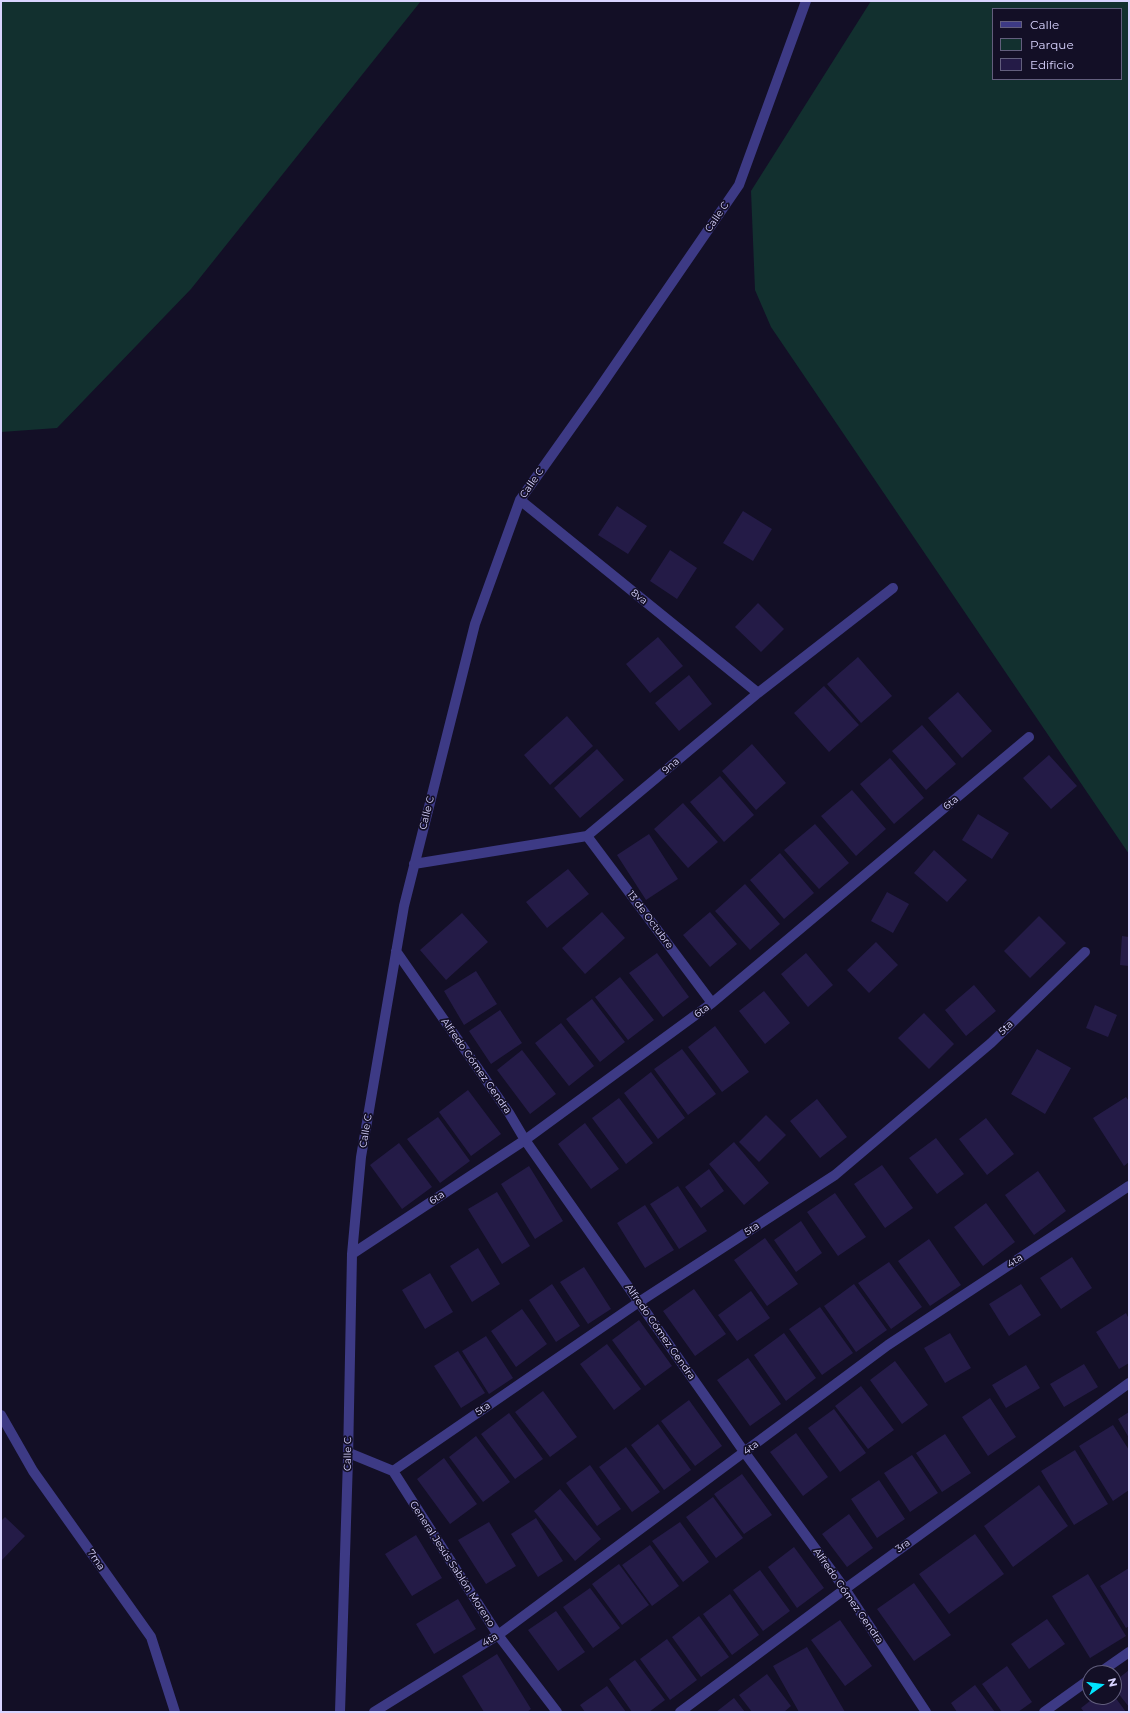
<!DOCTYPE html>
<html>
<head>
<meta charset="utf-8">
<style>
  body { margin:0 }
  #map { position:relative; width:1130px; height:1713px; overflow:hidden; background:#130f26; font-family:Montserrat,sans-serif }
  canvas { display:block }
  .frame { position:absolute; inset:0; border:2px solid #d9d4ff; pointer-events:none }
  .legend { position:absolute; left:992px; top:8px; width:130px; height:72px; box-sizing:border-box; background:#130f26; border:1px solid #625e7d; margin:0; padding:5px 7px; list-style:none; font-size:12px; color:#d9d4ff }
  .legend li { display:flex; align-items:center; gap:8px; height:20px }
  .legend b { width:20px; border:1px solid #625e7d }
  .north { position:absolute; left:1082px; top:1665px; width:40px; height:40px; box-sizing:border-box; background:#130f26; border:1px solid #625e7d; border-radius:50%; rotate:76deg; font-size:11px; font-weight:700; line-height:16px; text-align:center; color:#d9d4ff }
  .north::after { content:''; display:block; margin:auto; width:14px; height:18px; background:#00e5ff; clip-path:polygon(50% 0,100% 100%,50% 72%,0 100%) }
</style>
</head>
<body>
<div id="map">
<canvas width="1130" height="1713"></canvas>
<div class="frame"></div>
<ul class="legend">
<li><b style="height:5px;background:#3d3a85"></b>Calle</li>
<li><b style="height:11px;background:#12302f"></b>Parque</li>
<li><b style="height:11px;background:#241b47"></b>Edificio</li>
</ul>
<div class="north">N</div>
</div>
<script>
const g = document.querySelector('canvas').getContext('2d');
g.lineJoin = 'round';
function fillPath(path, color) { g.fillStyle = color; g.fill(path, 'evenodd'); }
function strokePath(path, color, width, dash) { g.strokeStyle = color; g.lineWidth = width; g.lineCap = dash ? 'butt' : 'round'; g.setLineDash(dash || []); g.stroke(path); }
function write(font, color, halo, rows, align = 'center') {
  g.font = font + ' Montserrat,sans-serif'; g.lineWidth = 3.5; g.setLineDash([]); g.textBaseline = 'middle'; g.strokeStyle = halo; g.fillStyle = color; for (const [text, x, y, turn = 0] of rows) {
    g.save(); g.translate(x, y); g.rotate((+turn || 0) * Math.PI / 180); g.textAlign = isNaN(turn) ? turn : align; if (halo) g.strokeText(text, 0, 0); g.fillText(text, 0, 0); g.restore();
  }
}
fillPath(new Path2D(`
  M1,1H421L191,289L57,428L1,432Z
  M871,1H1129V854L771,327L755,290L751,191ZM993,9H1121V79H993Z`), '#12302f');
fillPath(new Path2D(`
  M617,506L647,526L628,554L598,535Z
  M743,511L772,529L753,561L723,543Z
  M670,550L697,568L677,599L650,581Z
  M758,603L784,629L761,652L735,627Z
  M658,637L683,666L650,693L626,664Z
  M858,657L892,696L861,723L827,684Z
  M689,675L712,704L679,731L655,703Z
  M824,686L859,725L829,752L794,713Z
  M958,692L992,731L962,758L928,718Z
  M567,716L593,746L550,785L524,755Z
  M922,725L956,764L926,790L892,751Z
  M752,744L786,783L756,810L722,771Z
  M597,749L624,780L580,818L554,788Z
  M1049,755L1077,786L1051,809L1023,778Z
  M890,758L924,798L894,824L860,784Z
  M720,776L754,815L724,842L690,802Z
  M852,790L886,829L856,856L821,816Z
  M683,803L718,842L688,868L654,829Z
  M978,814L1009,833L992,859L962,840Z
  M815,824L849,863L819,889L784,850Z
  M649,834L678,879L646,900L617,855Z
  M934,850L967,880L947,902L914,873Z
  M780,853L814,893L784,919L750,880Z
  M568,869L589,894L547,928L526,902Z
  M745,884L780,924L750,950L715,911Z
  M887,892L909,904L893,933L871,921Z
  M602,912L625,938L585,974L562,948Z
  M710,912L737,944L710,967L683,935Z
  M462,913L488,942L446,980L420,950Z
  M1039,916L1066,943L1030,978L1004,951Z
  M1122,936L1129,937V966L1120,965Z
  M876,942L898,965L869,993L847,970Z
  M657,953L689,997L663,1017L629,973Z
  M806,953L833,985L808,1007L781,974Z
  M476,971L497,1004L464,1025L444,991Z
  M620,977L654,1020L628,1040L595,997Z
  M974,985L996,1011L966,1036L945,1010Z
  M764,991L790,1023L765,1044L739,1011Z
  M592,999L625,1042L600,1062L566,1019Z
  M1095,1005L1117,1015L1108,1037L1086,1028Z
  M500,1010L522,1043L491,1064L469,1031Z
  M924,1013L954,1044L929,1069L898,1038Z
  M561,1023L594,1066L569,1086L535,1043Z
  M715,1026L749,1072L722,1092L688,1047Z
  M682,1049L716,1094L688,1115L654,1069Z
  M1037,1049L1071,1068L1045,1114L1011,1094Z
  M522,1050L556,1094L530,1114L497,1070Z
  M651,1072L685,1118L658,1139L624,1093Z
  M468,1090L501,1134L471,1156L439,1112Z
  M1126,1097L1129,1101V1162L1124,1166L1093,1118Z
  M619,1098L653,1143L626,1164L592,1118Z
  M817,1099L847,1137L820,1158L790,1121Z
  M766,1115L786,1135L759,1162L739,1142Z
  M438,1117L470,1161L440,1183L407,1139Z
  M986,1118L1014,1154L987,1175L959,1139Z
  M585,1123L619,1169L591,1189L558,1144Z
  M936,1138L964,1174L937,1194L909,1158Z
  M734,1142L769,1183L744,1205L709,1164Z
  M399,1143L432,1187L402,1209L370,1165Z
  M882,1165L913,1208L885,1228L854,1184Z
  M529,1166L563,1221L535,1239L501,1184Z
  M709,1169L724,1191L701,1208L685,1187Z
  M1038,1171L1066,1211L1034,1235L1005,1195Z
  M678,1186L707,1231L679,1249L650,1204Z
  M497,1192L530,1246L502,1264L468,1209Z
  M835,1193L866,1237L838,1256L807,1212Z
  M986,1203L1015,1242L983,1266L954,1227Z
  M645,1205L674,1250L645,1268L617,1223Z
  M801,1221L822,1253L796,1272L774,1240Z
  M765,1238L798,1284L767,1306L734,1260Z
  M929,1239L961,1285L930,1306L898,1261Z
  M478,1248L500,1284L472,1302L450,1266Z
  M1072,1257L1092,1288L1061,1309L1040,1278Z
  M889,1262L922,1307L891,1329L858,1283Z
  M584,1267L611,1309L588,1324L560,1282Z
  M430,1273L453,1312L425,1329L402,1290Z
  M552,1284L580,1326L556,1342L529,1300Z
  M854,1284L887,1330L856,1352L824,1306Z
  M1021,1284L1041,1315L1009,1336L989,1304Z
  M694,1289L726,1334L695,1356L663,1311Z
  M751,1291L770,1318L737,1341L718,1315Z
  M820,1307L853,1353L822,1375L789,1329Z
  M522,1309L547,1344L516,1367L491,1331Z
  M1126,1313L1129,1319V1363L1119,1369L1096,1332Z
  M639,1320L672,1366L645,1386L612,1340Z
  M784,1333L816,1378L786,1401L754,1355Z
  M950,1333L971,1368L945,1383L924,1348Z
  M486,1336L513,1378L489,1394L462,1351Z
  M607,1344L641,1389L614,1410L580,1364Z
  M458,1351L485,1393L461,1408L434,1366Z
  M748,1358L781,1404L750,1426L717,1380Z
  M895,1361L928,1405L902,1424L870,1380Z
  M1084,1364L1098,1387L1064,1407L1050,1384Z
  M1026,1365L1040,1388L1006,1408L992,1385Z
  M861,1386L894,1430L868,1449L835,1406Z
  M543,1391L577,1437L550,1457L515,1412Z
  M990,1398L1016,1437L988,1456L962,1417Z
  M689,1400L722,1446L695,1466L661,1421Z
  M834,1409L866,1453L840,1472L808,1428Z
  M1129,1412V1438L1118,1419Z
  M509,1413L543,1459L515,1479L481,1434Z
  M658,1424L691,1470L664,1490L631,1445Z
  M1113,1425L1129,1450V1490L1113,1501L1079,1446Z
  M796,1433L828,1477L803,1496L770,1452Z
  M945,1434L971,1473L942,1492L916,1453Z
  M476,1436L510,1482L483,1502L449,1457Z
  M626,1447L660,1492L632,1512L599,1467Z
  M1075,1450L1108,1504L1074,1525L1041,1471Z
  M912,1455L938,1493L910,1512L884,1473Z
  M444,1458L477,1504L450,1524L417,1479Z
  M590,1465L621,1509L597,1526L566,1483Z
  M742,1474L772,1515L744,1534L714,1494Z
  M879,1480L905,1519L877,1538L851,1499Z
  M1039,1485L1068,1526L1013,1567L984,1526Z
  M560,1489L601,1539L575,1561L534,1511Z
  M713,1497L743,1538L716,1558L686,1517Z
  M849,1514L873,1548L847,1567L822,1534Z
  M5,1517L25,1536L1,1561V1521Z
  M536,1518L563,1561L538,1577L511,1534Z
  M489,1522L516,1566L486,1584L458,1540Z
  M680,1522L709,1562L683,1582L652,1541Z
  M975,1534L1004,1574L949,1614L919,1574Z
  M416,1535L442,1578L412,1596L385,1554Z
  M650,1545L679,1586L652,1606L622,1565Z
  M794,1547L824,1588L797,1608L768,1567Z
  M619,1564L649,1605L622,1625L592,1584Z
  M1129,1568V1626L1126,1628L1100,1586Z
  M760,1570L790,1611L763,1631L733,1590Z
  M1088,1574L1126,1636L1090,1658L1052,1596Z
  M914,1583L951,1635L914,1661L877,1609Z
  M590,1588L620,1628L593,1648L563,1607Z
  M730,1594L759,1635L732,1655L703,1614Z
  M458,1599L476,1629L434,1654L416,1624Z
  M556,1611L585,1652L558,1671L528,1630Z
  M699,1616L729,1657L701,1677L672,1637Z
  M1047,1619L1065,1644L1029,1669L1011,1644Z
  M840,1620L872,1666L845,1686L811,1640Z
  M667,1639L697,1680L670,1700L640,1659Z
  M807,1647L845,1712H799L773,1666Z
  M497,1654L531,1709L527,1712H484L462,1676Z
  M635,1660L665,1700L649,1712H632L609,1679Z
  M1007,1666L1032,1702L1018,1712H1002L982,1684Z
  M1129,1670V1707L1114,1688V1682Z
  M767,1674L791,1706L784,1712H752L739,1695Z
  M975,1685L995,1712H957L951,1703Z
  M607,1686L626,1712H585L580,1705Z
  M1095,1697H1115L1126,1712H1084L1081,1708Z
  M734,1698L745,1712H716Z`), '#241b47');
strokePath(new Path2D(`
  M520,500L758,693
  M587,836L712,1003
  M414,864L587,836L758,693L893,588
  M396,951L509,1113L525,1140L745,1453L845,1589L926,1712
  M352,1254L525,1140L712,1003L1029,737
  M1,1415L33,1471L151,1637L175,1712
  M349,1453L393,1471L498,1635L557,1712
  M393,1471L639,1302L835,1175L991,1043L1085,952
  M1099,1673L1129,1652
  M340,1712L348,1459L352,1254L361,1157L404,906L475,624L520,500L596,393L739,185L806,1
  M374,1712L498,1635L888,1345L1129,1186
  M680,1712L845,1589L1129,1383
  M1044,1712L1090,1679`), '#3d3a85', 10);
write('10px', '#d9d4ff', '#130f26', [
  ["Calle C",717,217,-56],
  ["Calle C",532,483,-55],
  ["8va",639,597,39],
  ["9na",671,766,-40],
  ["6ta",951,803,-40],
  ["Calle C",427,813,-76],
  ["13 de Octubre",650,920,53],
  ["6ta",702,1011,-36],
  ["5ta",1006,1028,-44],
  ["Alfredo Gómez Gendra",476,1066,55],
  ["Calle C",366,1131,-80],
  ["6ta",437,1198,-33],
  ["5ta",752,1229,-33],
  ["4ta",1015,1261,-33],
  ["Alfredo Gómez Gendra",660,1332,55],
  ["5ta",483,1409,-35],
  ["4ta",751,1448,-37],
  ["Calle C",348,1454,-89],
  ["3ra",903,1546,-36],
  ["7ma",96,1560,55],
  ["General Jesús Sablón Moreno",452,1564,57],
  ["Alfredo Gómez Gendra",848,1596,55],
  ["4ta",490,1640,-32]
]);
</script>
</body>
</html>
